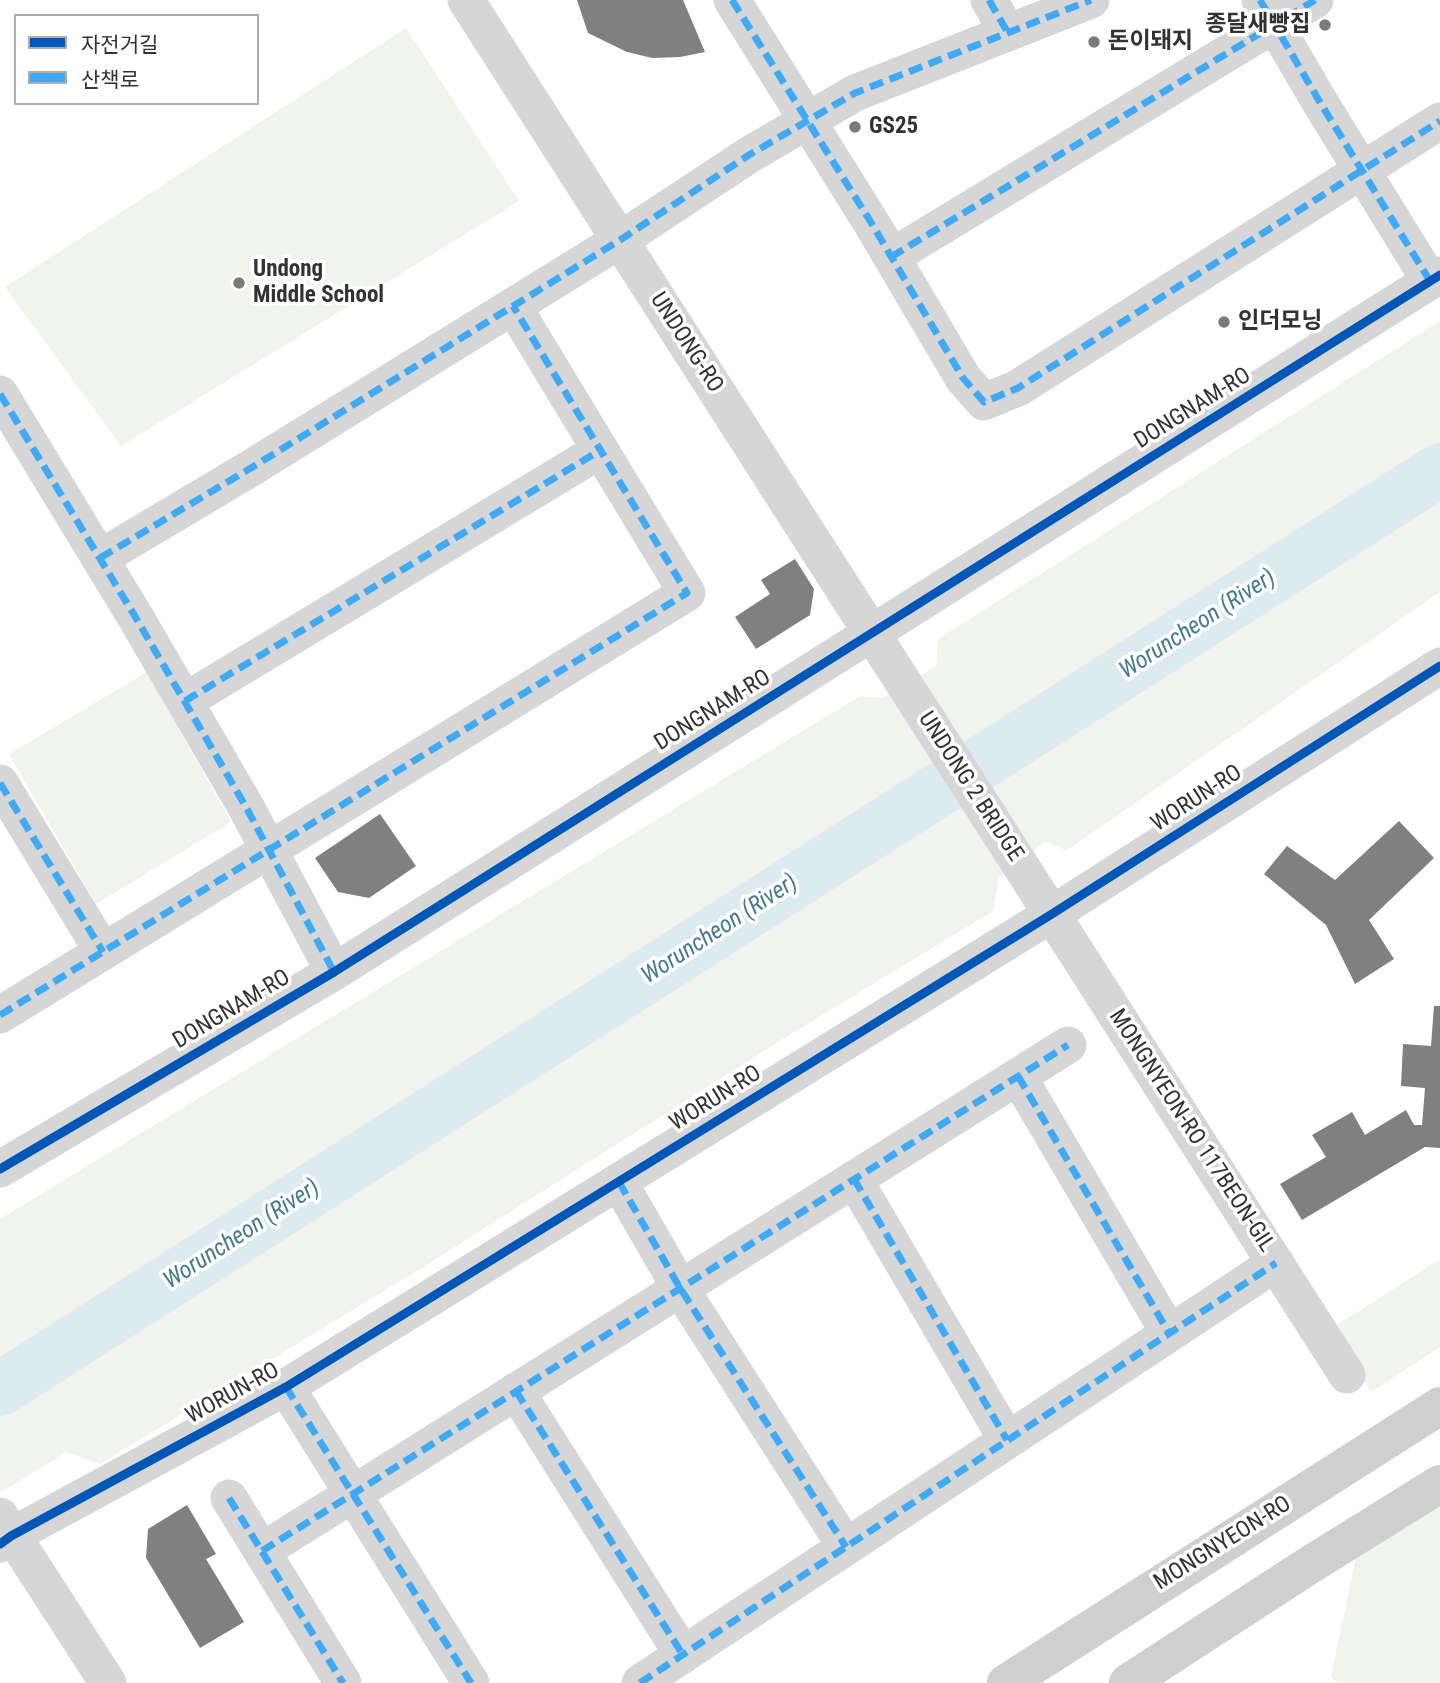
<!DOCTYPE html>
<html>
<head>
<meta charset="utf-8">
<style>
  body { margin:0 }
  #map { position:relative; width:1440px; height:1683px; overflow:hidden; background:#fff; font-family:"Roboto Condensed","Noto Sans KR",sans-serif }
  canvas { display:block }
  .legend { position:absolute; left:14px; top:14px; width:245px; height:91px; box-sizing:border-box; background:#fff; border:2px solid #adadad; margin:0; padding:9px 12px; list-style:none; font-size:21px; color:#323232 }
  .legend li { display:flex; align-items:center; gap:14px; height:35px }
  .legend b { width:35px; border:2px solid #adadad }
</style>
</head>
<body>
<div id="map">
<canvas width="1440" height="1683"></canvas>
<ul class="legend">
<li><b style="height:9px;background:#0057b8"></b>자전거길</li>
<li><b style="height:9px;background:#3fa9f5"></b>산책로</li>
</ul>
</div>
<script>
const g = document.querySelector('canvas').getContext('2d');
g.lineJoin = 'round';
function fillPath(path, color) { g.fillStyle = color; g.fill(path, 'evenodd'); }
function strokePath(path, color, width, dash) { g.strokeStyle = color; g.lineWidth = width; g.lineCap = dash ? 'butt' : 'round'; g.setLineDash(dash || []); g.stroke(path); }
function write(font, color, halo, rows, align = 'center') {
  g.font = font + ' "Roboto Condensed","Noto Sans KR",sans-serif'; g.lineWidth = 7; g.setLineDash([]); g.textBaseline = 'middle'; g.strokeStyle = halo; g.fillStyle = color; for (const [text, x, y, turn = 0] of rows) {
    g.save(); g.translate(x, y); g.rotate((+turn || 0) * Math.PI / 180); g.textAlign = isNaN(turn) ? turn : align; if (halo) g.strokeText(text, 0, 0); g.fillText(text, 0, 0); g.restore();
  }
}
fillPath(new Path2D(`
  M406,28L519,201L121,446L5,287Z
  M1440,321V592L1066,851L1045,841L999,878L993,911L786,1037L420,1269L100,1464L66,1452L0,1493V1219L860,696L883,698L936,666L938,639Z
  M147,672L231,822L96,904L9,754Z
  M1440,1259V1347L1371,1392L1331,1329Z
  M1440,1500V1683H1337L1331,1676L1358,1548Z`), '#f1f3ed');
strokePath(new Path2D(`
  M0,1389L1440,470`), '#dbebf0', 54);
fillPath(new Path2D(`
  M577,0H683L705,52L680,57L652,58L627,52L588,33Z
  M795,559L814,589L810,615L756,649L735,617L770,594L761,580Z
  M380,814L416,866L369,898L338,892L315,858Z
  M1399,821L1434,858L1369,920L1394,959L1355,984L1326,925L1264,874L1287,846L1335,880Z
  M1434,1006H1440V1148L1425,1147L1302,1220L1280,1184L1326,1157L1312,1135L1352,1112L1365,1135L1406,1110L1414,1125H1422L1425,1088L1401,1086L1403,1044L1431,1046Z
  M187,1505L216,1554L206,1559L244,1622L200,1648L146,1558L148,1529Z`), '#808080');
strokePath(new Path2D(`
  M466,0L1347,1375
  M732,0L872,224L963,378L984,402L1018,388L1440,121
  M989,0L1008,33
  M1260,0L1321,104L1430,281
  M891,257L1315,0
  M0,394L136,618L246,807L334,972
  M100,558L251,468L620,240L749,155L855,93L1091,0
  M185,701L599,451
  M0,783L103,952
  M0,1015L687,593L513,306
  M1018,1076L1169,1333
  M0,1169L334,972L1440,275
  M854,1179L1007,1440
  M619,1182L680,1288L846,1547
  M286,1387L471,1683
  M516,1391L683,1655
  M229,1498L343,1683
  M0,1516L108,1683
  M0,1544L11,1536L286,1387L1052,914L1440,666
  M262,1551L1068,1045
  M640,1683L1276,1263`), '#d6d6d6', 37);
strokePath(new Path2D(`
  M1006,1683L1440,1406
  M1128,1683L1308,1566L1440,1484`), '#cfcfcf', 38);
strokePath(new Path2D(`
  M732,0L872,224L963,378L984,402L1018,388L1440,121
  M989,0L1008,33
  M1260,0L1321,104L1430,281
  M891,257L1315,0
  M0,394L136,618L246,807L334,972
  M100,558L251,468L620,240L749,155L855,93L1091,0
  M185,701L599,451
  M0,783L103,952
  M0,1015L687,593L513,306
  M1018,1076L1169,1333
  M854,1179L1007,1440
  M619,1182L680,1288L846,1547
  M286,1387L471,1683
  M516,1391L683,1655
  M229,1498L343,1683
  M262,1551L1068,1045
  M640,1683L1276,1263`), '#3fa9f5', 7, [14, 7]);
strokePath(new Path2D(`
  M0,1169L334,972L1440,275
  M0,1544L11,1536L286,1387L1052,914L1440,666`), '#0057b8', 9);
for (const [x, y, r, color] of [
  [1325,25,7,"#7a7a7a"],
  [1094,42,7,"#7a7a7a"],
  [855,127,7,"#7a7a7a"],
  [239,283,7,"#7a7a7a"],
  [1224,322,7,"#7a7a7a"]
]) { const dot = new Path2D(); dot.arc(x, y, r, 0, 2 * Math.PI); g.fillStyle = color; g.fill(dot); strokePath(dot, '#fff', 2.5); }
write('bold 23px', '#323232', '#fff', [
  ["종달새빵집",1311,25,"right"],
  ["돈이돼지",1108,42],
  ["GS25",869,127],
  ["Undong",253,270],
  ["Middle School",253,296],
  ["인더모닝",1238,322]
], 'left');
write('23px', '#323232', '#fff', [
  ["UNDONG-RO",686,343,57],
  ["DONGNAM-RO",1193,409,-32],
  ["DONGNAM-RO",713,711,-32],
  ["UNDONG 2 BRIDGE",970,787,57],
  ["WORUN-RO",1197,799,-33],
  ["DONGNAM-RO",232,1010,-31],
  ["WORUN-RO",716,1099,-32],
  ["MONGNYEON-RO 117BEON-GIL",1191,1131,57],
  ["WORUN-RO",233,1394,-29],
  ["MONGNYEON-RO",1223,1544,-32]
]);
write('italic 24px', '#457b8f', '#fff', [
  ["Woruncheon (River)",1198,625,-33],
  ["Woruncheon (River)",720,930,-33],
  ["Woruncheon (River)",242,1235,-33]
]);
</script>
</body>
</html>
